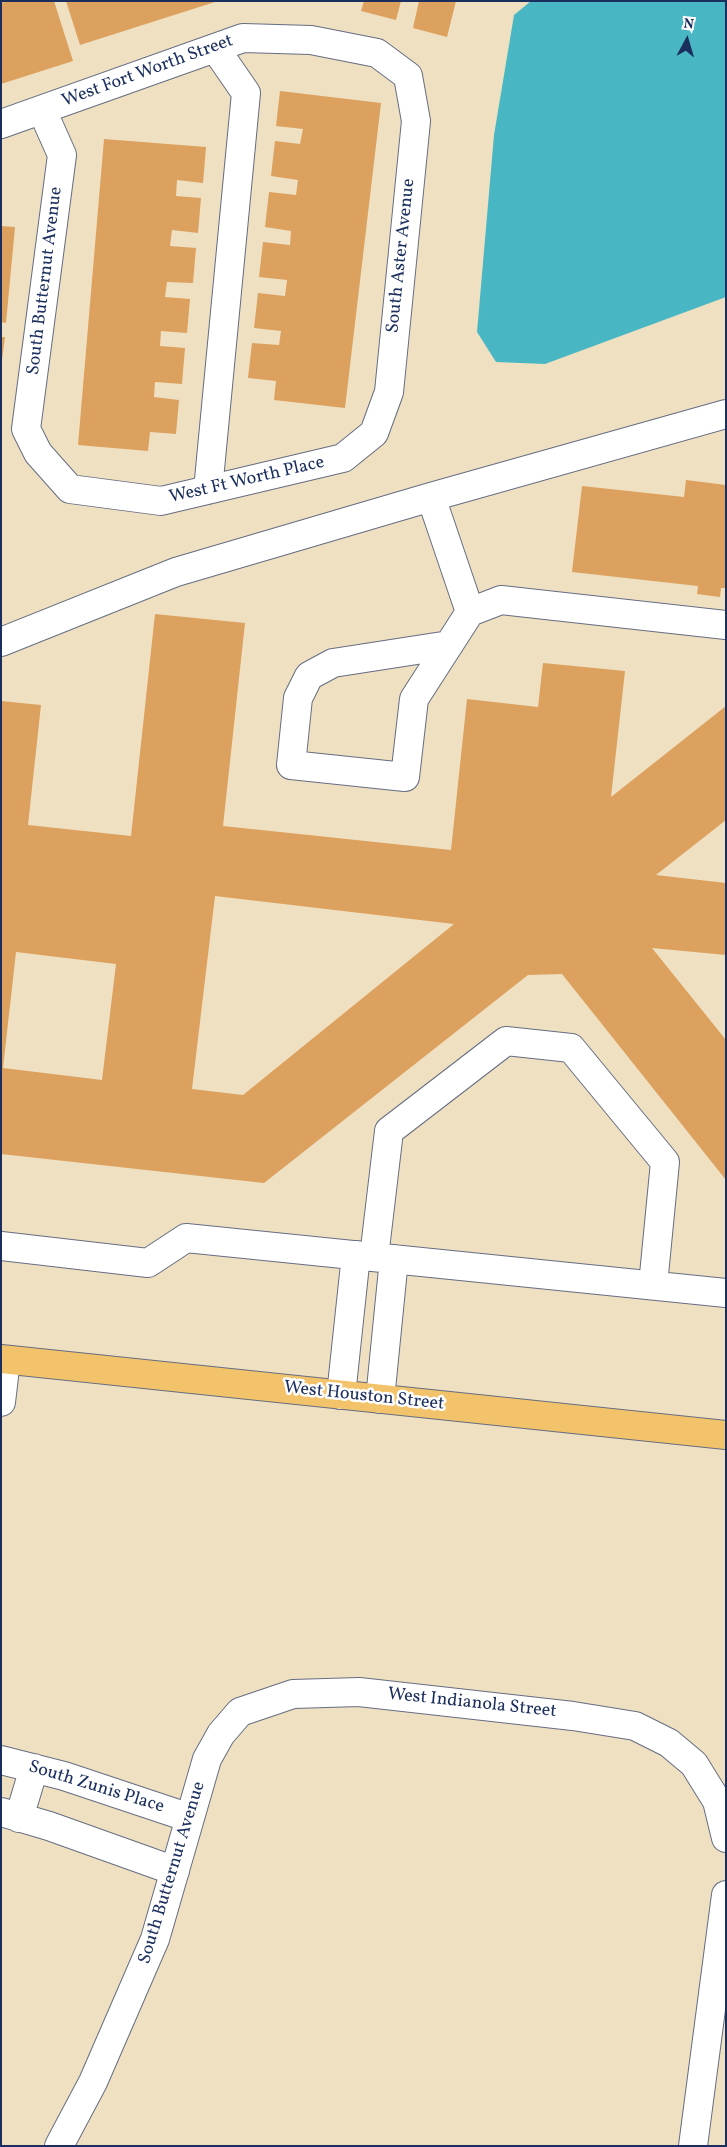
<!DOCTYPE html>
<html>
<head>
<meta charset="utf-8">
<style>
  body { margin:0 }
  #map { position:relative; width:727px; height:2147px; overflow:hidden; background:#efe0c2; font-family:Vollkorn,serif }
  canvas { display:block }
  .frame { position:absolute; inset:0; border:2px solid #1b2f5e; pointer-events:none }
  .north { position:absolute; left:662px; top:15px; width:50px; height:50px; -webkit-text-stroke:4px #fff; paint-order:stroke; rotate:6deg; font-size:14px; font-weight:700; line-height:20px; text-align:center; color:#1b2f5e }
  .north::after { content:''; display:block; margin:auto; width:18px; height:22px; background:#1b2f5e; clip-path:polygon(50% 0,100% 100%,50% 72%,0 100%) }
</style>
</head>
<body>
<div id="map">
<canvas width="727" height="2147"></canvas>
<div class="frame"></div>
<div class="north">N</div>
</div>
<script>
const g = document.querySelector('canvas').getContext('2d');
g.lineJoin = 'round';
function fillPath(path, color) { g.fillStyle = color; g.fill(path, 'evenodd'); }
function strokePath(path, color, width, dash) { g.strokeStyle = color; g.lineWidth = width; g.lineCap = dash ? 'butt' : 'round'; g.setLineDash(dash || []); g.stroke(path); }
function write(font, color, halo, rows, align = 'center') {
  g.font = font + ' Vollkorn,serif'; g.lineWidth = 5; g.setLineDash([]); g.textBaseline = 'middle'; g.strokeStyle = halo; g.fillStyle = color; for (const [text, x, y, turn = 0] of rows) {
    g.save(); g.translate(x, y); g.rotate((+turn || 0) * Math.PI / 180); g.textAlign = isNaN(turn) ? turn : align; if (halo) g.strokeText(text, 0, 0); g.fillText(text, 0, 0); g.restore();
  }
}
fillPath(new Path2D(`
  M531,1H726V297L545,364L496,362L477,332L494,135L514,15Z`), '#49b7c3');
fillPath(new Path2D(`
  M8,1H54L73,61L1,84V3Z
  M66,1H215V2L80,45Z
  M364,1H401L396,20L361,11Z
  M419,1H456L447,37L413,28Z
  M280,91L381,103L345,408L274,400L276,381L248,378L252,343L279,345L281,331L254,328L258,293L285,296L287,280L259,277L263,242L290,245L291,231L265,227L269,192L296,195L298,180L271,176L275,141L300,144L303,129L276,126Z
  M104,139L206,147L203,183L177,180L176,196L201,198L198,233L172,230L170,246L196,248L193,283L167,282L165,297L190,299L187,333L161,331L160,346L185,348L182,384L155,382L154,397L179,400L176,434L150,432L148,451L78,445Z
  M1,226L15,227L6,323L1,322Z
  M1,337H5L2,360H1Z
  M686,480L726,485V588H721L720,597L697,594L698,586L572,572L582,486L684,497Z
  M155,614L245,623L223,826L451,850L467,699L538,707L543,663L625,671L611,797L726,706V820L656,875L726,883V955L652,948L726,1040V1180L562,974L528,975L264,1183L1,1154V701L41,705L28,825L131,836ZM215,896L454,924L243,1095L192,1089ZM16,952L116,964L102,1080L3,1068Z`), '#dca15e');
const minor = new Path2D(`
  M1,124L243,38L311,40L377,53L408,76L416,121L389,392L374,433L343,458L161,501L70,489L38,453L26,429L62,155L42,110
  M208,490L246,93L215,48
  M431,497L470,612
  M1,642L176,572L431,497L726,414
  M449,645L333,663L309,676L298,698L291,765L405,777L414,699L470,612L501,600L726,625
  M1,1246L148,1263L186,1238L726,1293
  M374,1257L389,1131L506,1041L571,1048L665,1162L653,1285
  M341,1395L356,1255
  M380,1399L394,1259
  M1,1402L6,1360
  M1,1760L64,1776L190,1818
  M1,1812L49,1826L175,1871
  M19,1818L34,1768
  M59,2146L93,2082L155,1939L207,1759L221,1734L240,1712L293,1694L359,1692L573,1716L635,1726L669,1743L694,1764L717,1801L726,1838
  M693,2146L726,1895`);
const major = new Path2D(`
  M1,1359L726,1435`);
strokePath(minor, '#656d81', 30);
strokePath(major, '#656d81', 30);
strokePath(minor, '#fff', 28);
strokePath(major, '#f2c36a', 28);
write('18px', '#1b2f5e', '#fff', [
  ["West Fort Worth Street",148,72,-20],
  ["South Aster Avenue",402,256,-84],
  ["South Butternut Avenue",46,281,-83],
  ["West Ft Worth Place",247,481,-13],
  ["West Houston Street",364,1397,6],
  ["West Indianola Street",472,1704,6],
  ["South Zunis Place",96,1788,17],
  ["South Butternut Avenue",173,1873,-73]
]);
</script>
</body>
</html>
